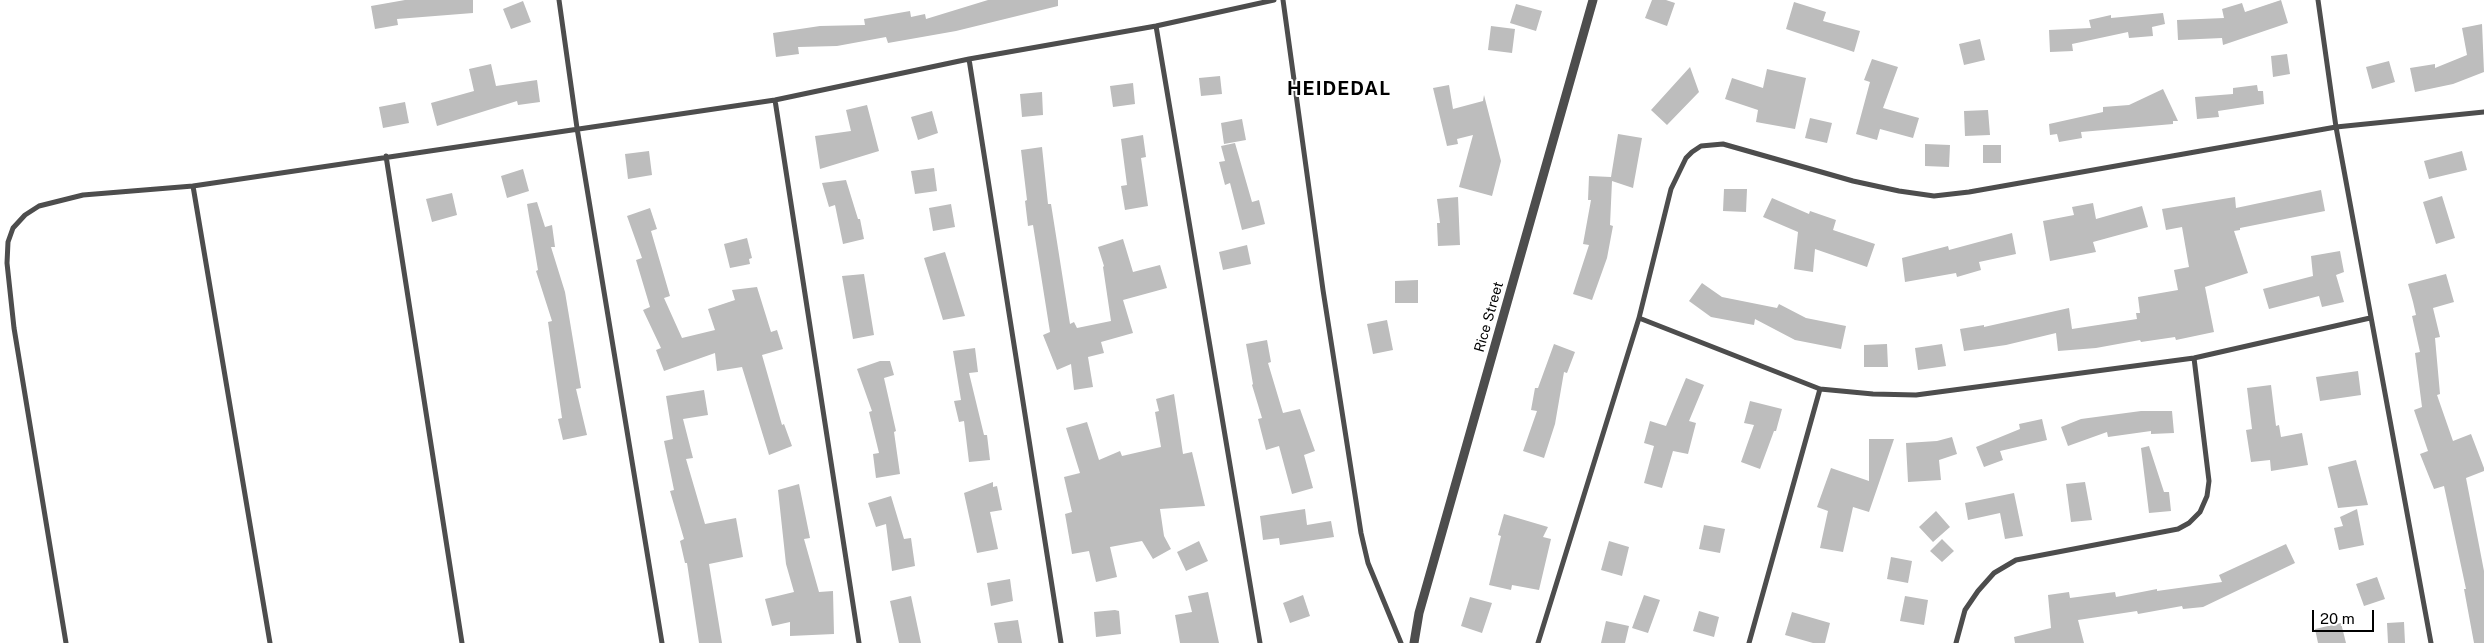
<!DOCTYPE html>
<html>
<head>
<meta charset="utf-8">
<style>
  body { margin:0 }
  #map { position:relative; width:2484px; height:643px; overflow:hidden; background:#fff; font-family:"Public Sans",sans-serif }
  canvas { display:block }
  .scale { position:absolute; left:2312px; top:610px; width:62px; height:22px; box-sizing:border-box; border:2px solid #000; border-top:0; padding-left:6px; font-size:15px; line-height:18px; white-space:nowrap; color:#000; -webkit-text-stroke:4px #fff; paint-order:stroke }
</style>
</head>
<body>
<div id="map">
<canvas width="2484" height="643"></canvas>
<div class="scale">20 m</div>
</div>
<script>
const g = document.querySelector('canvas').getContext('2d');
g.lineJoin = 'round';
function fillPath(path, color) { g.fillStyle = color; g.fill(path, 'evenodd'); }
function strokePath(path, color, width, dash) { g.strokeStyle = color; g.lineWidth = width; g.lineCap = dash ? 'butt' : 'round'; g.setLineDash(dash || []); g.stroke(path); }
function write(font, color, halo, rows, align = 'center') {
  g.font = font + ' "Public Sans",sans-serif'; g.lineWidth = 4; g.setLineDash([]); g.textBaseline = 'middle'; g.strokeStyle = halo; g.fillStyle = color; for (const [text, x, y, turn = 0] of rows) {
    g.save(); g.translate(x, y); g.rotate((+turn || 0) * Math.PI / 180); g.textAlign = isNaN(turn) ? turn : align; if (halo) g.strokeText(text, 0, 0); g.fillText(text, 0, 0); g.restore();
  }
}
fillPath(new Path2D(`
  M405,0H473V13L397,19L398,25L375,29L371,6Z
  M988,0H1058V6L956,31L888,43L886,37L837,46L798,47L799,54L776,57L773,33L820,26L865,25L864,19L910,11L911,17L925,14L926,19Z
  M1652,0H1666L1675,3L1667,26L1645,18Z
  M2281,0L2288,23L2223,45L2222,38L2178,40L2177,20L2224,18L2222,9L2242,3L2245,12Z
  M523,1L531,22L511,29L503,9Z
  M1794,2L1826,12L1823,21L1860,31L1854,52L1786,29Z
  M1516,4L1542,11L1536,31L1510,23Z
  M2163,13L2165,24L2152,27L2153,36L2129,38L2128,32L2072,44L2073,51L2050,52L2049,30L2091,28L2089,20L2111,15V18Z
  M2482,24L2484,72L2453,84L2415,92L2410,68L2435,64V68L2467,55L2462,28Z
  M1491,26L1515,29L1512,53L1488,50Z
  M1980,39L1985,60L1964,65L1959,44Z
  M2287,54L2290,74L2273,77L2271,56Z
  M1872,59L1898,67L1883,108L1919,118L1913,138L1880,129L1877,140L1856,134L1870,82L1864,80Z
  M2389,61L2395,82L2372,89L2366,67Z
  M491,64L496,86L537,80L540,102L518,105L517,101L437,126L431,103L474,91L469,69Z
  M1690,67L1699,92L1667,125L1651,110Z
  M1767,69L1806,78L1795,129L1756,122L1758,110L1725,99L1732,78L1763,88Z
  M1220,76L1222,94L1201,96L1199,78Z
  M1133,83L1135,104L1113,107L1110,86Z
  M1449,85L1453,109L1483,101L1484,95L1501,161L1492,196L1459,187L1473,135L1457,139L1458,144L1447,146L1433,88Z
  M2257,85L2258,91H2263L2264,104L2218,111L2219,117L2197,119L2195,97L2233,94V88Z
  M2163,89L2178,121H2173V124L2081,132L2082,138L2059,142L2057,134L2050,135L2049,124L2103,112V107L2129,105Z
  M1042,92L1043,115L1022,117L1020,94Z
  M405,102L409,123L383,128L379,107Z
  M867,105L879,151L820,169L815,136L851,131L846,110Z
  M1988,110L1990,135L1965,136L1964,111Z
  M932,111L938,133L918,140L911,117Z
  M1810,118L1832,123L1827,143L1805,138Z
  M1242,119L1246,140L1224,144L1221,123Z
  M1618,134L1642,138L1633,188L1612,181L1610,225L1613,226L1607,258L1592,300L1573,294L1589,245L1583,244L1591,200H1588L1589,176L1611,177Z
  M1143,135L1146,157L1141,158L1148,206L1125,210L1121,186L1127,185L1121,139Z
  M1235,143L1252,202L1259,200L1265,224L1242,230L1230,183L1225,185L1219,162L1225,161L1221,146Z
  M1925,144L1950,145L1949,167L1925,166Z
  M1983,145H2001V163H1983Z
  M1042,147L1048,204H1051L1070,324L1074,322L1077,328L1111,321L1103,267L1104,266L1098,247L1123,239L1133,272L1160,265L1167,288L1123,300L1133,333L1101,342L1104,353L1088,357L1093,387L1074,390L1071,364L1057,370L1043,335L1050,332L1033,225L1028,226L1025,201L1027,200L1021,150Z
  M649,151L652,175L628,179L625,154Z
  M2462,151L2467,170L2429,179L2424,161Z
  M934,168L937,191L915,194L911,171Z
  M523,169L529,191L507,198L501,176Z
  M846,180L858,219H860L864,239L843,244L835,205L829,207L822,183Z
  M1724,189H1747L1746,212L1723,211Z
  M2321,190L2325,211L2240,228V230L2234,231L2248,273L2205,287L2214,332L2176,340L2175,337L2141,342L2140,340L2096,348L2058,351L2056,333L2006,345L1964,351L1960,329L1984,325V327L2069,308L2072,329L2137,319L2136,313H2140L2138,297L2178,290L2174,270L2189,267L2182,227L2166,230L2162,209L2235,197L2236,208Z
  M452,193L457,215L432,222L426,199Z
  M2442,196L2455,238L2436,244L2423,202Z
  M1458,197L1460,245L1438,246L1437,223H1440L1437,199Z
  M1772,198L1809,214L1810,211L1836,220L1833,230L1875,244L1867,267L1815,249L1813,272L1794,269L1798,232L1763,217Z
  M537,202L545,227L552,225L555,247H551L565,292L581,388L576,389L587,435L563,440L558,419L562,418L548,322L552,321L536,271L538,270L527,204Z
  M2093,203L2096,219L2142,206L2148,227L2093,242L2096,252L2050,261L2043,221L2074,215L2072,207Z
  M951,204L955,227L933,231L929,208Z
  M650,208L657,229L651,231L670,296L664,298L682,338L715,330L708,309L735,300L732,290L757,287L771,332L777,330L783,349L762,355L782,425L784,424L792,446L769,455L742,367L717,371L715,353L664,371L656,350L661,348L643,310L650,307L636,260L642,258L627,216Z
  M2012,233L2016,254L1979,262L1981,270L1957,277L1956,273L1905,282L1902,258L1948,246L1949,250Z
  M747,238L752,258L749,259L750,264L730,268L724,244Z
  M1247,245L1251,264L1223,270L1219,252Z
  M2340,251L2344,272L2336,275L2344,302L2322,307L2319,296L2269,309L2263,289L2313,276L2311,256Z
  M945,252L965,316L943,320L924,258Z
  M864,274L874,335L853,339L842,276Z
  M2446,274L2454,302L2433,308L2440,337L2435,338L2440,394L2437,395L2453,441L2471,434L2484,468V471L2466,478L2484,571V643H2474L2464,589H2466L2444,486L2434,489L2420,454L2428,451L2414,410L2422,407L2415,353L2420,352L2412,316L2416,315L2413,302L2408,284Z
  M1418,280V303H1395V281Z
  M1702,283L1722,297L1777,308L1779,304L1806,318L1846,326L1841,349L1795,340L1755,319L1754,325L1711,317L1689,301Z
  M1387,320L1393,350L1373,354L1367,324Z
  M1267,340L1271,362L1268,363L1283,413L1300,409L1315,451L1304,455L1313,488L1292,494L1279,446L1266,450L1258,419L1262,418L1252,385L1253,384L1246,344Z
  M1554,344L1575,352L1567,373L1564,372L1555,424L1544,458L1523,451L1537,411L1531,410L1535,388H1538Z
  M1887,344L1888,367H1864V345Z
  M1942,344L1946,366L1918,370L1915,348Z
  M975,348L978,372L969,373L984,435H987L990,460L969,462L964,421L959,422L954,401L961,400L953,351Z
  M880,361H890L894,375L884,378L896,431L894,432L900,474L876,478L873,454L879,453L869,412L872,411L857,369Z
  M2358,371L2361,395L2320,401L2316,377Z
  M1686,378L1704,385L1689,421L1696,423L1688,454L1673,451L1662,488L1644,483L1654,446L1644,443L1650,421L1666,426Z
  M2271,385L2276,426L2279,425L2281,437L2302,433L2308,465L2271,471L2270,460L2251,462L2246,430L2252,429L2247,388Z
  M704,390L708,415L683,419L693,458L686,459L705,524L736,518L743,557L709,564L722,643H699L687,563H685L680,541L684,539L670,491L674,490L664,441L673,439L666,396Z
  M1174,394L1183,454L1192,452L1205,506L1160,509L1164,536L1171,549L1153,559L1142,541L1110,547L1117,577L1096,582L1089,551L1072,554L1065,514L1072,512L1064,477L1080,473L1066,428L1087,422L1099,460L1120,451L1122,456L1161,447L1155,412L1159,411L1156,399Z
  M1750,401L1782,409L1776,431H1774L1760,469L1741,462L1754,425L1744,423Z
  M2141,411H2172L2174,433L2151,434V431L2108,437L2107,432L2068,446L2061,427L2081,419Z
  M2042,419L2047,440L2000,451L2003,460L1984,467L1976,447L2020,429L2019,424Z
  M1952,437L1957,454L1939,460L1941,480L1908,482L1906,443L1937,441Z
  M1869,439H1894L1869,512L1853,507L1843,552L1820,548L1828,511L1817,507L1831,468L1869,481Z
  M2149,446L2164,492H2169L2171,511L2149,513L2141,448Z
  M2356,460L2368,505L2338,508L2328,467Z
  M993,482V487L997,486L1002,510L990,512L998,549L977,553L964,493Z
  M2085,482L2092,520L2071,522L2066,484Z
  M799,484L810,538L804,539L819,592L833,591L834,634L790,636V622L772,626L765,599L794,592L786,564L778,490Z
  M2014,493L2023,536L2005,539L2000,513L1968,520L1965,503Z
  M891,496L904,539L911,538L915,566L892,571L886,524L876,527L868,503Z
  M1305,509L1307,525L1331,521L1334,537L1280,545L1279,538L1263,540L1260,516Z
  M2357,509L2364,545L2339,550L2334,528L2343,526L2340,517Z
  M1936,511L1950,527L1933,542L1919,527Z
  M1504,514L1548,527L1543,537L1551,539L1539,590L1512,585L1511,590L1489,585L1501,536L1498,535Z
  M1704,525L1725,529L1720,553L1699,549Z
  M1942,539L1954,551L1942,562L1930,551Z
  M1199,541L1208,561L1186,571L1177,552Z
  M1609,541L1629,547L1622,576L1601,570Z
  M2286,544L2295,563L2203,607L2183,609L2182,606L2138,614L2137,611L2078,620L2084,643H2015L2014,637L2051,628L2048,595L2069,592L2070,598L2115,592L2116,597L2157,589V591L2222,582L2219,575Z
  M1891,557L1912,561L1908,583L1887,579Z
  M2377,577L2385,599L2364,606L2356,584Z
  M1010,579L1013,601L991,606L987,583Z
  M1208,592L1219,643H1180L1175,615L1192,612L1188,596Z
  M1303,595L1310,616L1290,623L1283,603Z
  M1644,595L1660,600L1648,633L1632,628Z
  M911,596L921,643H899L890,601Z
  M1905,596L1928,600L1924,625L1900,621Z
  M1470,597L1492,603L1482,633L1461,626Z
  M1115,610L1119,611L1121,634L1096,637L1094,612Z
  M1699,611L1719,617L1714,637L1693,631Z
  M1792,612L1830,623L1825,643H1813L1785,635Z
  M1018,620L1022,643H998L994,623Z
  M1606,621L1629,626L1625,643H1601Z
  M2404,622L2405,643H2388L2387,623Z
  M2341,623L2346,643H2318L2315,629Z`), '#bdbdbd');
strokePath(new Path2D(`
  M559,0L577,128L662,643
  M1283,0L1323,290L1361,533L1368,563L1401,643
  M2318,0L2336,127L2431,643
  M1156,26L1260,643
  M969,59L1061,643
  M775,100L859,643
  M386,156L462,643
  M193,186L270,643
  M1639,318L1820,389L1873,394L1916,395L2194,358L2370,318
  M66,643L14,328L7,263L8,242L13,228L25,215L39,206L83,195L193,186L775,100L969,59L1156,26L1274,0
  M1538,643L1639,318L1671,189L1686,158L1692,152L1701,146L1723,144L1853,181L1899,191L1934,196L1969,192L2336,127L2484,112
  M1749,643L1820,389
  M1956,643L1965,610L1978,591L1994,573L2016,560L2178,529L2189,523L2200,512L2207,496L2209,481L2194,358`), '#4d4d4d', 5);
strokePath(new Path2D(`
  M1414,643L1419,613L1593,0`), '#4d4d4d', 9);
write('14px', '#000', '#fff', [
  ["Rice Street",1489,317,-74]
]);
g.letterSpacing = '1px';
write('bold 19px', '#000', '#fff', [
  ["HEIDEDAL",1339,89]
]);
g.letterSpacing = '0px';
</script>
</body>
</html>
